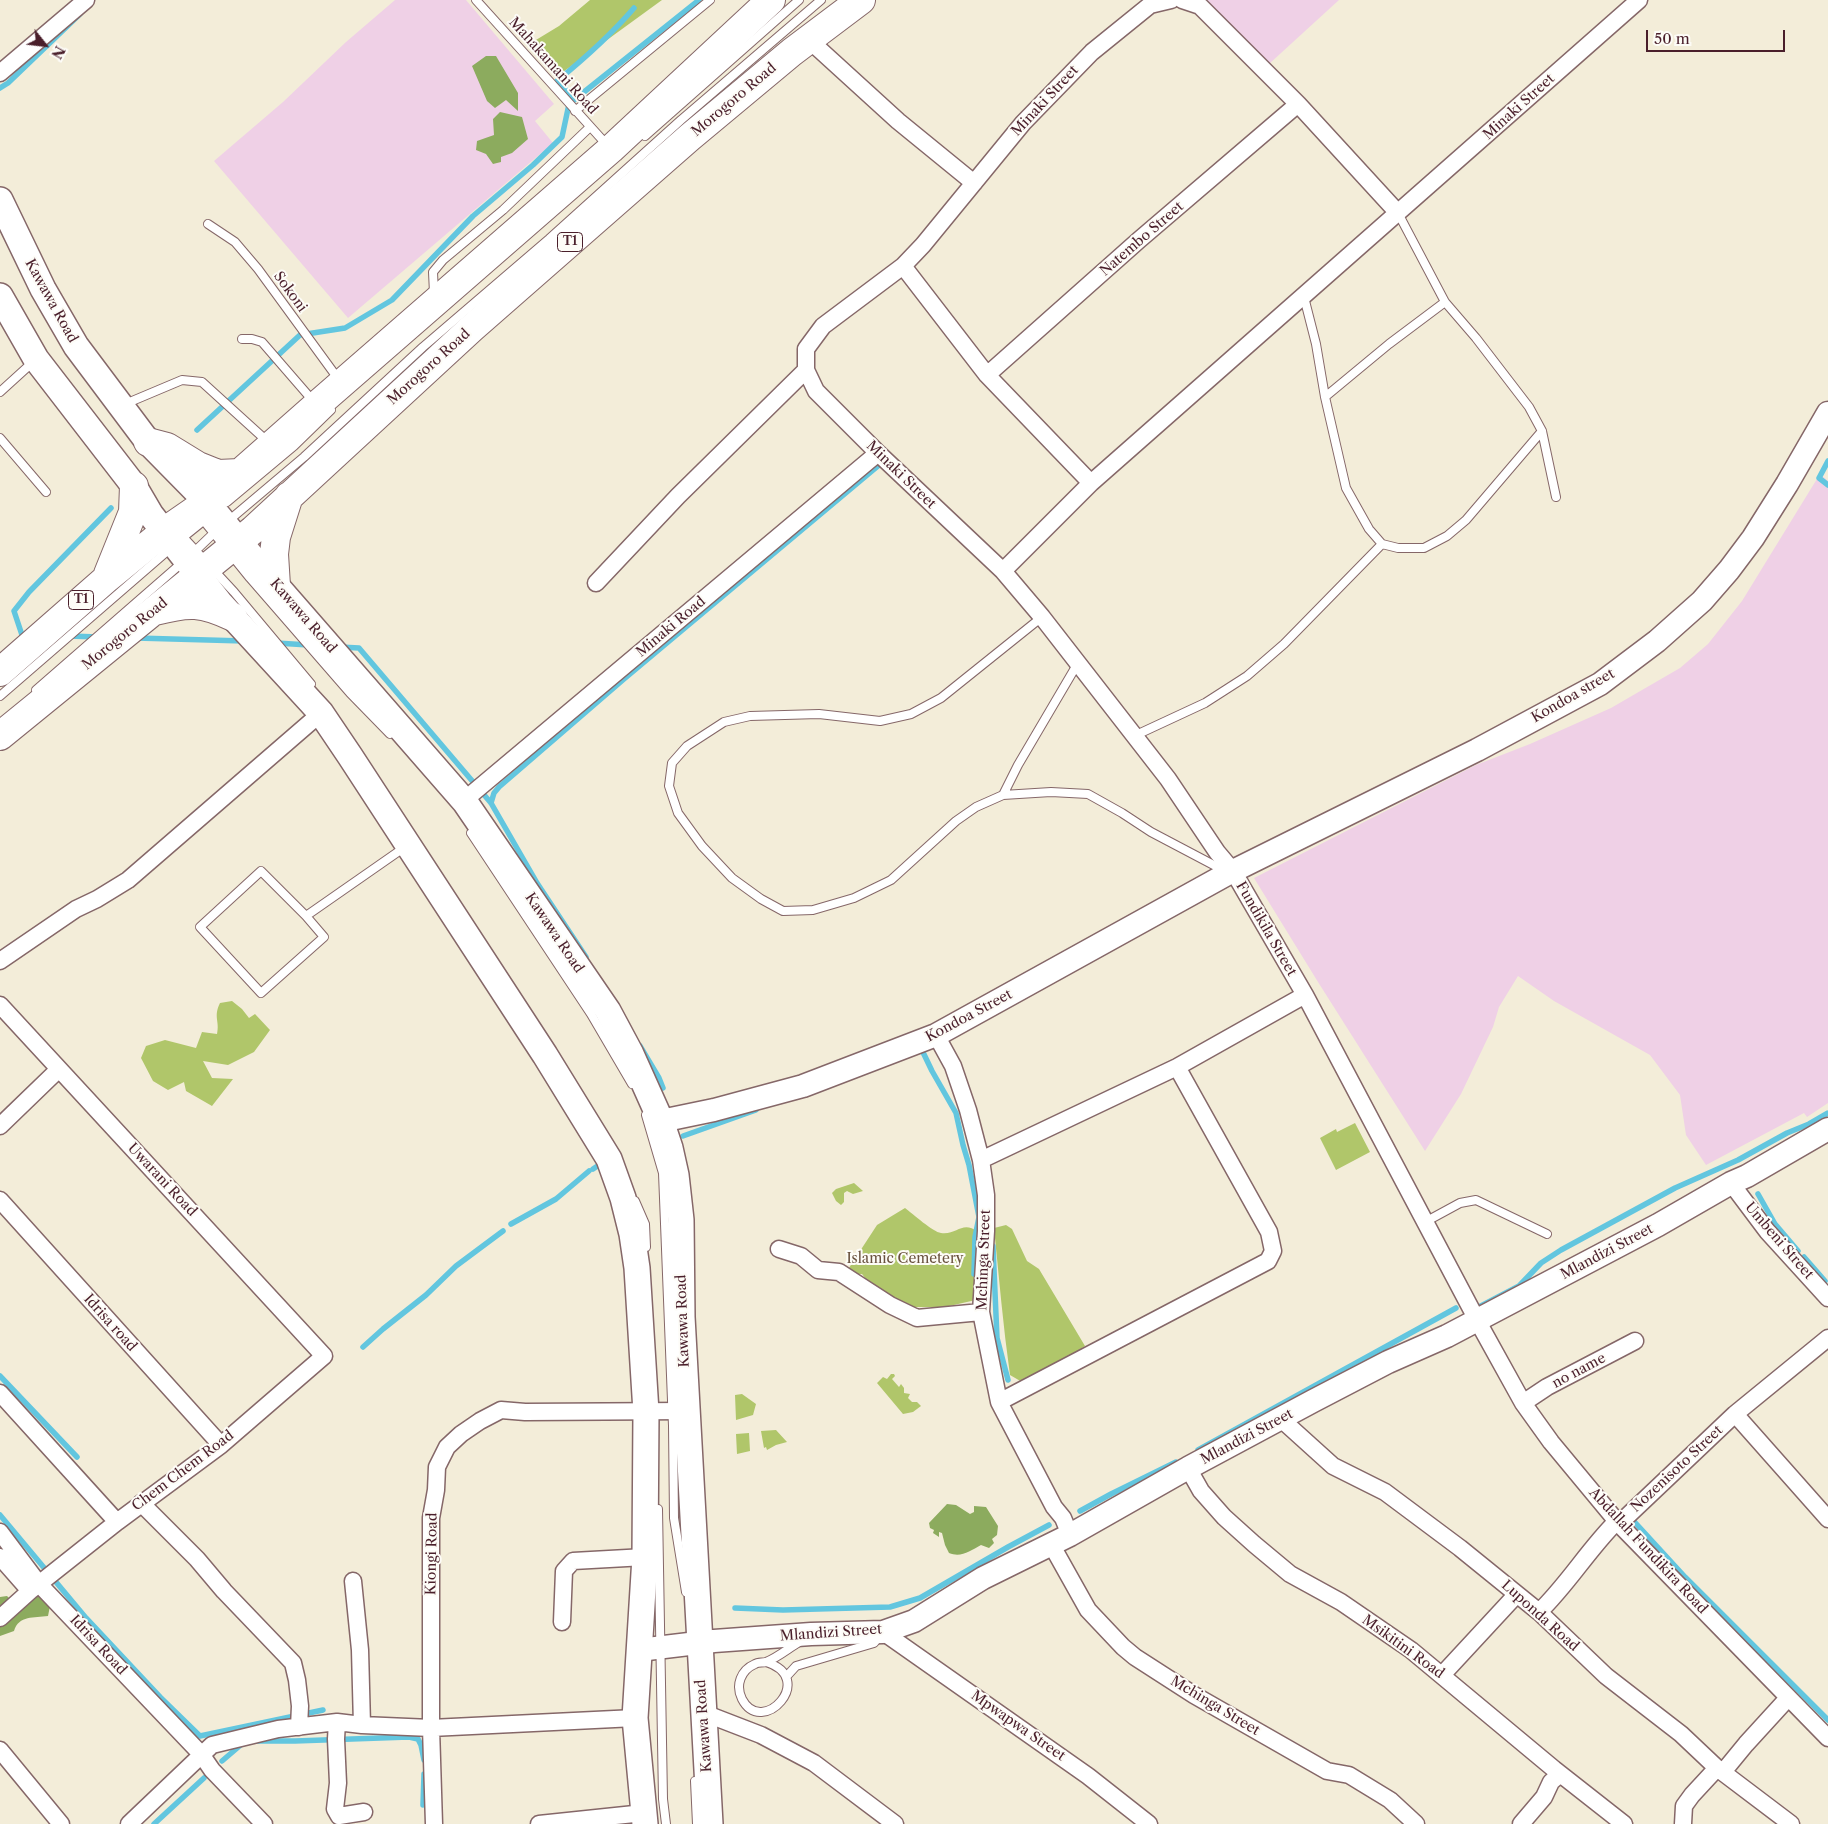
<!DOCTYPE html>
<html>
<head>
<meta charset="utf-8">
<style>
  body { margin:0 }
  #map { position:relative; width:1828px; height:1824px; overflow:hidden; background:#f3edd9; font-family:"Libre Caslon Text",serif }
  canvas { display:block }
  .north { position:absolute; left:20px; top:20px; width:50px; height:50px; -webkit-text-stroke:4px #fdfcf7; paint-order:stroke; rotate:119deg; font-size:14px; font-weight:700; line-height:20px; text-align:center; color:#4a1f2b }
  .north::after { content:''; display:block; margin:auto; width:18px; height:22px; background:#4a1f2b; clip-path:polygon(50% 0,100% 100%,50% 72%,0 100%) }
  .scale { position:absolute; left:1646px; top:30px; width:139px; height:22px; box-sizing:border-box; border:2px solid #4a1f2b; border-top:0; padding-left:6px; font-size:15px; line-height:18px; white-space:nowrap; color:#4a1f2b; -webkit-text-stroke:4px #fdfcf7; paint-order:stroke }
</style>
</head>
<body>
<div id="map">
<canvas width="1828" height="1824"></canvas>
<div class="north">N</div>
<div class="scale">50 m</div>
</div>
<script>
const g = document.querySelector('canvas').getContext('2d');
g.lineJoin = 'round';
function fillPath(path, color) { g.fillStyle = color; g.fill(path, 'evenodd'); }
function strokePath(path, color, width, dash) { g.strokeStyle = color; g.lineWidth = width; g.lineCap = dash ? 'butt' : 'round'; g.setLineDash(dash || []); g.stroke(path); }
function write(font, color, halo, rows, align = 'center') {
  g.font = font + ' "Libre Caslon Text",serif'; g.lineWidth = 4; g.setLineDash([]); g.textBaseline = 'middle'; g.strokeStyle = halo; g.fillStyle = color; for (const [text, x, y, turn = 0] of rows) {
    g.save(); g.translate(x, y); g.rotate((+turn || 0) * Math.PI / 180); g.textAlign = isNaN(turn) ? turn : align; if (halo) g.strokeText(text, 0, 0); g.fillText(text, 0, 0); g.restore();
  }
}
fillPath(new Path2D(`
  M395,0H466L554,104L535,121L553,143L348,318L214,161L283,102L346,42Z
  M1205,0H1339L1269,64L1234,31Z
  M1820,474L1828,481V1103L1807,1117L1804,1113L1706,1165L1686,1135L1680,1095L1650,1055L1554,1001L1518,976L1499,1007L1493,1027L1461,1094L1425,1151L1318,982L1254,878L1476,765L1530,744L1611,708L1680,668L1708,644L1742,601Z`), '#efd0e6');
fillPath(new Path2D(`
  M590,0H662L563,72L549,67L531,43L559,26Z
  M232,1001L242,1009L249,1018L255,1014L270,1030L254,1052L228,1065L203,1061L212,1078L233,1079L212,1106L186,1091L184,1082L168,1090L153,1081L141,1058L146,1046L165,1040L196,1048L202,1032L217,1034C220,1021 213,1017 220,1003Z
  M1355,1123L1370,1152L1336,1170L1320,1138L1336,1129L1337,1132Z
  M854,1183L863,1191L853,1194L847,1191L844,1193V1202L841,1205L836,1201L832,1193L836,1189Z
  M905,1208C913,1214 933,1232 941,1233C958,1235 962,1220 978,1232L980,1299L945,1307H912L874,1289L862,1274H852L847,1271L877,1225Z
  M1006,1225L1012,1229L1027,1261L1039,1269L1085,1346L1053,1367L1022,1382L1010,1375C1003,1326 999,1277 994,1228Z
  M891,1374H894L895,1376L892,1379L899,1387L901,1384L904,1388V1393L910,1394L908,1398L912,1402H917L921,1406L913,1412L903,1414L877,1383L883,1377L887,1379Z
  M742,1394L756,1404L753,1415L736,1420L735,1395Z
  M776,1430L787,1442L776,1445L767,1450L766,1447L764,1448L761,1431Z
  M749,1433L750,1451L737,1454L736,1434Z`), '#b0c66a');
fillPath(new Path2D(`
  M486,56H496L518,93V111L506,100L495,108L487,101L472,66Z
  M500,112L522,117L528,139L512,153L501,157V162L493,164L486,154L476,150L477,141L494,135L493,119Z
  M947,1504L956,1505L970,1514L974,1512V1506L986,1507L998,1526L997,1535L992,1539L994,1543L989,1548L981,1545C970,1551 961,1558 949,1553L945,1545L942,1533L939,1532V1537L933,1533L934,1530L930,1528L929,1523Z
  M31,1576L51,1601L48,1616C34,1618 19,1615 14,1631L0,1636V1597L7,1596L15,1604Z`), '#8cab5e');
strokePath(new Path2D(`
  M0,88L8,83L80,14
  M575,99L557,81C585,58 611,35 634,8
  M197,430L300,335L345,328L392,300L473,216L533,165L562,137L569,104L699,0
  M1828,461L1819,478L1828,485
  M29,635H22L14,611L29,592L111,508
  M68,636L99,637
  M136,638L244,641
  M276,643L309,645
  M340,647L359,648L491,803L537,883L586,957
  M491,803L494,793L499,787L624,679L878,466
  M640,1046L659,1078L663,1088
  M920,1046L932,1071L956,1113L963,1145L969,1165L979,1217L975,1237L974,1274
  M683,1136L756,1110
  M593,1169L602,1163
  M1758,1194L1775,1224L1798,1251
  M511,1224L556,1199L589,1171
  M993,1246L997,1338L1008,1380
  M1804,1257L1825,1281
  M1477,1308L1519,1286L1541,1263L1561,1250L1675,1188L1738,1160L1787,1133L1809,1124L1828,1113
  M363,1347L383,1329L426,1295L456,1266L503,1231
  M0,1376L77,1457
  M1198,1450L1456,1308
  M1080,1511L1111,1494L1176,1462
  M0,1515L86,1618L160,1697L200,1736L323,1710
  M1630,1517L1685,1577L1828,1720
  M735,1608L783,1610L890,1607L920,1598L1008,1547L1049,1525
  M257,1741H295L409,1737L418,1739L421,1745L424,1760
  M222,1761L243,1743
  M423,1805L424,1774
  M154,1824L204,1778`), '#62c6df', 5.5);
const lane = new Path2D(`
  M476,0L607,145
  M575,111L710,0
  M645,136L799,0
  M1398,213L1445,302L1476,338L1529,407L1542,431L1556,497
  M208,224L235,242L258,269L339,380
  M434,293L433,272L443,260L503,210L590,127
  M1304,297L1316,344L1325,397L1346,488L1369,529L1382,544L1398,548H1424L1447,536L1466,520L1542,431
  M242,339H252L262,342L314,402
  M0,392L33,362
  M1325,397L1389,344L1445,302
  M125,404L182,380L202,382L268,442
  M0,438L46,492
  M227,502L294,446L331,410
  M204,521L250,578L350,693L390,734
  M227,522L304,457L423,347L549,239L681,120L821,0
  M183,537L234,592L311,684
  M181,539L207,518
  M192,554L216,531
  M1042,617L941,698L911,714L880,721L819,714L750,716L724,722L687,746L672,763L669,786L678,813L702,846L732,878L761,899L783,911L813,910L854,898L891,880L956,821L976,807L1003,795L1051,792L1088,794L1122,813L1151,832L1225,871
  M36,690L184,561
  M0,696L172,547
  M1134,736L1205,703L1247,676L1284,644L1382,544
  M1003,795L1018,765L1078,663
  M471,833L591,1014L632,1084
  M261,871L306,916L324,937L261,993L200,927Z
  M306,916L405,847
  M646,1115L663,1173L673,1426L674,1518L686,1592
  M635,1201L645,1224L646,1247
  M1425,1222L1460,1203L1476,1200L1547,1234
  M658,1509L663,1799L666,1824
  M766,1662C818,1678 762,1738 742,1699C735,1685 741,1670 755,1664C758,1662 762,1663 766,1662C777,1658 789,1648 799,1642
  M786,1677L796,1666L874,1643L878,1638
  M695,1781L697,1824`);
const street = new Path2D(`
  M1171,0L1150,5L1092,52L1023,123L923,245L903,266L823,326L806,349V370L816,391L878,453L1003,571L1042,617L1168,779L1217,852L1233,871L1305,995L1477,1320L1523,1403L1551,1442L1619,1524L1828,1738
  M1182,0L1200,6L1298,104L1398,213
  M808,39L898,121L974,183
  M0,73L86,0
  M903,266L987,375L1091,483
  M987,375L1139,240L1298,104
  M1003,571L1091,483L1639,0
  M596,583L678,496L806,370
  M465,802L474,792L878,453
  M0,961L76,909L97,899L128,880L321,713
  M0,1005L324,1356L221,1445L117,1522L30,1591L0,1618
  M936,1035L953,1066L968,1110L981,1160L986,1195V1231L981,1312L999,1402L1054,1507L1063,1518L1070,1535
  M0,1126L59,1069
  M981,1160L1177,1067L1305,995
  M1731,1183L1767,1231L1828,1298
  M0,1200L221,1445
  M779,1249L801,1256L818,1270L839,1272L890,1305L917,1318L981,1312
  M0,1393L117,1522
  M999,1402L1268,1261L1273,1251L1269,1232L1177,1067
  M1523,1403L1547,1387L1635,1341
  M1735,1414L1828,1519
  M1281,1419L1333,1466L1385,1492L1460,1548L1539,1612L1606,1676L1681,1734L1717,1768L1791,1824
  M1188,1468L1201,1491L1224,1517L1254,1544L1290,1574L1341,1602L1411,1650L1554,1769L1624,1824
  M141,1503L197,1559L224,1591L293,1663L297,1680L300,1706L299,1727
  M1619,1524L1735,1414L1828,1338
  M0,1532L39,1584L201,1754L212,1770L264,1824
  M1051,1544L1088,1610L1123,1647L1135,1657L1194,1695L1327,1771L1349,1775L1390,1800L1416,1824
  M0,1557L30,1591
  M353,1581L360,1650L362,1725
  M1539,1612C1568,1584 1588,1550 1616,1522
  M562,1622L564,1571L573,1561L645,1557
  M883,1632L1088,1776L1149,1824
  M1442,1675L1517,1594
  M704,1713L761,1735L814,1763L895,1824
  M337,1722L336,1739L338,1783L335,1809L339,1816L364,1812
  M0,1750L61,1824
  M1723,1772L1746,1744L1788,1698
  M129,1824L212,1745L278,1729L337,1722L362,1725L431,1728L635,1718
  M434,1824L431,1728V1518L436,1490L437,1467L447,1447L461,1434L480,1421L501,1410L525,1412L686,1411
  M539,1824L644,1813
  M1521,1824L1544,1797L1551,1782L1560,1774
  M1683,1824L1684,1806L1692,1795L1717,1768`);
const secondary = new Path2D(`
  M661,1121L714,1110L803,1086L936,1035L1229,873L1477,750L1600,684L1657,641L1702,601L1729,570L1753,538L1787,484L1828,413
  M639,1650L714,1641L811,1634L883,1632L914,1621L983,1578L1070,1535L1188,1468L1313,1401L1388,1362L1447,1336L1658,1225L1731,1183L1747,1176L1828,1129`);
const primary = new Path2D(`
  M0,200L43,289L76,346L148,442L207,502L260,567L465,802L608,1011L631,1054L661,1121L670,1148L676,1175L681,1220L682,1317L710,1824
  M0,296L36,359L134,486L151,515L220,603L321,713L350,756L545,1055L609,1159L623,1198L632,1234L637,1268L646,1412L645,1557L635,1718L645,1824`);
const highway = new Path2D(`
  M148,442L167,447L198,466L218,474L240,473
  M108,574L133,512L134,486
  M276,586L274,554L276,537L289,496
  M155,611C189,602 202,602 233,617
  M0,672L105,580L165,531L207,502L317,405L611,149L771,0
  M0,736L253,530L472,328L690,137L792,52L861,0`);
strokePath(lane, '#856768', 10);
strokePath(street, '#856768', 19);
strokePath(secondary, '#856768', 25);
strokePath(primary, '#856768', 28);
strokePath(highway, '#856768', 30);
strokePath(lane, '#fff', 8);
strokePath(street, '#fff', 16);
strokePath(secondary, '#fff', 22);
strokePath(primary, '#fff', 25);
strokePath(highway, '#fff', 28);
for (const [x, y, w] of [
  [570,242,25],
  [81,600,25]
]) { const box = new Path2D(); box.roundRect(x - w / 2, y - 9.5, w, 19, 4); g.fillStyle = '#fdfcf7'; g.fill(box); strokePath(box, '#4a1f2b', 1); }
write('bold 12px', '#4a1f2b', null, [
  ["T1",570,242],
  ["T1",81,600]
]);
write('14px', '#4a1f2b', '#fdfcf7', [
  ["Mahakamani Road",553,66,48],
  ["Morogoro Road",734,100,-40],
  ["Minaki Street",1045,101,-47],
  ["Minaki Street",1519,107,-42],
  ["Natembo Street",1142,239,-41],
  ["Sokoni",290,292,54],
  ["Kawawa Road",51,301,61],
  ["Morogoro Road",429,367,-42],
  ["Minaki Street",901,475,44],
  ["Kawawa Road",303,616,49],
  ["Minaki Road",671,627,-40],
  ["Morogoro Road",125,634,-39],
  ["Kondoa street",1573,696,-30],
  ["Fundikila Street",1266,929,60],
  ["Kawawa Road",554,933,56],
  ["Kondoa Street",969,1016,-28],
  ["Uwarani Road",162,1180,47],
  ["Umbeni Street",1779,1241,49],
  ["Mlandizi Street",1607,1252,-28],
  ["Mchinga Street",984,1260,-88],
  ["Kawawa Road",683,1321,-92],
  ["Idrisa road",110,1323,48],
  ["no name",1579,1371,-28],
  ["Mlandizi Street",1247,1437,-28],
  ["Nozenisoto Street",1677,1469,-43],
  ["Chem Chem Road",183,1471,-37],
  ["Abdallah Fundikira Road",1648,1551,47],
  ["Kiongi Road",432,1554,-89],
  ["Luponda Road",1540,1616,42],
  ["Mlandizi Street",831,1633,-4],
  ["Idrisa Road",98,1645,47],
  ["Msikitini Road",1403,1647,36],
  ["Mchinga Street",1215,1706,31],
  ["Kawawa Road",704,1726,-94],
  ["Mpwapwa Street",1018,1726,35]
]);
write('14px', '#69513e', '#fdfcf7', [
  ["Islamic Cemetery",905,1259]
]);
</script>
</body>
</html>
